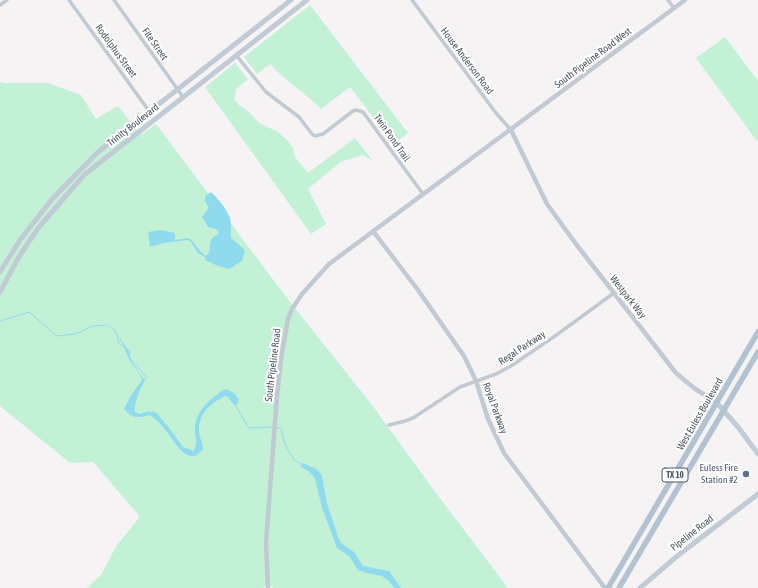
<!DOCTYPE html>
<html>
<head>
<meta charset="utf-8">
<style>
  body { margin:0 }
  canvas { display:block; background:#f5f3f3 }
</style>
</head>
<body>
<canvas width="758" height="588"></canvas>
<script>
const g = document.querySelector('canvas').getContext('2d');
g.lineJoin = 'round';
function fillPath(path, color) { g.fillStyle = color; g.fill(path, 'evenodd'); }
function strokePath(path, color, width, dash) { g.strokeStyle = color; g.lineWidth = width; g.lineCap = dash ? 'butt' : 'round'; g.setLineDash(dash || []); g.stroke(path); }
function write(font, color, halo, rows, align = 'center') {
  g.font = font + ' "Asap Condensed",sans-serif'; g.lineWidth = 4; g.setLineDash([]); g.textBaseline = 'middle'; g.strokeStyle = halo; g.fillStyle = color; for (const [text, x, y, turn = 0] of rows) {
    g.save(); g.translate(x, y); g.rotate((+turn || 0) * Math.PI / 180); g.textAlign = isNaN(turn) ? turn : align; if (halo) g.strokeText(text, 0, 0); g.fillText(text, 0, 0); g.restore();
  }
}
fillPath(new Path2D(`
  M310,5L408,133L394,144L350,87L321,109C305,92 285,81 270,64L257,74L244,57Z
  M725,37L758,81V140L757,141L696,58Z
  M235,63L248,79L236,89L234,99L239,105L249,112L259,123L278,132L288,141L293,148L295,157L308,173L355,138L373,161L363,155L340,162L308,189L326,224L311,234L205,87Z
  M0,82L5,83H48L81,95L96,119L118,106L141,135L156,124L290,302L372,405L433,489L508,588H274L271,586L260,588H87L101,575L117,545L139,518L137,513L93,462L70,463L0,406Z`), '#c3f1d5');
fillPath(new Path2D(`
  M211,192C219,200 226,208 230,218C232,225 230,232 231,238L245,250L242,261L229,269L218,266L205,260V257L198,253L191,242L188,240L164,243L150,247L148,232L161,230L175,233V240L188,238C196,242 198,251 206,256L210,251C209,243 210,238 218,234L219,232L216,229L208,227L202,217L209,208L205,201V196Z
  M119,338H120L128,350L132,362L144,380C141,388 133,404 135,412L139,414C145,412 151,410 157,413L173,433L183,447L192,450L194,454L193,451C199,444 194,435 195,426C197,409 210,400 223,390L226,389L234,393L239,399L237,405L232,403L228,397L226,396C211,402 199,413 199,431C199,437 203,443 203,449C190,467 177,446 170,436C164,428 158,420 150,415C139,418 132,419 124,409L130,397L142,380C140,372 134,368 130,361C126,353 124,345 119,338Z
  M303,463L318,470L322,476L327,503L338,537L341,543L354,552L363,566L389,571L401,588H394L389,581L382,576L366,573L358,570L349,556L337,548L322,508L316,482L314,477L307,470L300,467Z`), '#90daee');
strokePath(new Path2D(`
  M0,321L29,312L57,336L75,334L93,326L108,325L116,332L119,343L124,347
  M127,349L130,351L129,356
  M132,360L146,377L141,387
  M234,403L249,428L273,427
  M276,428H281L284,442L294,460L302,464`), '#90daee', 1);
strokePath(new Path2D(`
  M69,0L149,111
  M114,0L183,97
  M412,0L496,113L511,130
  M668,0L674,8
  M0,5L7,0
  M236,55L266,92L299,117L312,134L315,136L323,134L353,111L356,110L363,112L423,194
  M389,425L405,421L413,418L460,387L496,374L511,366L555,336L614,293`), '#c1cad2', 3.5);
strokePath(new Path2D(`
  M511,130L547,204L576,244L676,373L694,388L717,403
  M373,231L418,290L464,356L476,381L488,419L504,453L605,588
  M268,588L266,543L277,395L282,352L288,319L292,309L302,294L329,264L685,0`), '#c1cad2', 4.5);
strokePath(new Path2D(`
  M0,272L20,240L52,199L98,152L291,0
  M0,292L20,255L39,227L84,175L307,0
  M717,403L738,427L758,454
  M640,588L676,557L758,494`), '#c1cbd6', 5);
strokePath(new Path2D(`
  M608,588L758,332
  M619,588L758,352`), '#b3c2d1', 5.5);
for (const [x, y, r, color] of [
  [746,474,4,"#5c6f8a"]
]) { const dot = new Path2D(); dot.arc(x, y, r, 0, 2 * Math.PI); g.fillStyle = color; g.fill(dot); strokePath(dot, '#fff', 1.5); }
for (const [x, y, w] of [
  [675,475,26]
]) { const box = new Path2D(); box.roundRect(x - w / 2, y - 7, w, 14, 3); g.fillStyle = '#fff'; g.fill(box); strokePath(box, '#4a5661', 1); }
write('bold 9px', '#4a5661', null, [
  ["TX 10",675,475]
]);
write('10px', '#4a5661', '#fff', [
  ["Fite Street",155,44,55],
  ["Rodolphus Street",116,51,54],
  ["South Pipeline Road West",593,58,-37],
  ["House Anderson Road",467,61,53],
  ["Trinity Boulevard",133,125,-38],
  ["Twin Pond Trail",392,138,55],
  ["Westpark Way",628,297,52],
  ["Regal Parkway",522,348,-33],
  ["South Pipeline Road",273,365,-83],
  ["Royal Parkway",495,408,70],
  ["West Euless Boulevard",700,414,-60],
  ["Pipeline Road",692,533,-38]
]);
write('10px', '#4e5e75', '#fff', [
  ["Euless Fire",738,468],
  ["Station #2",738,480]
], 'right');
</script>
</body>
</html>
